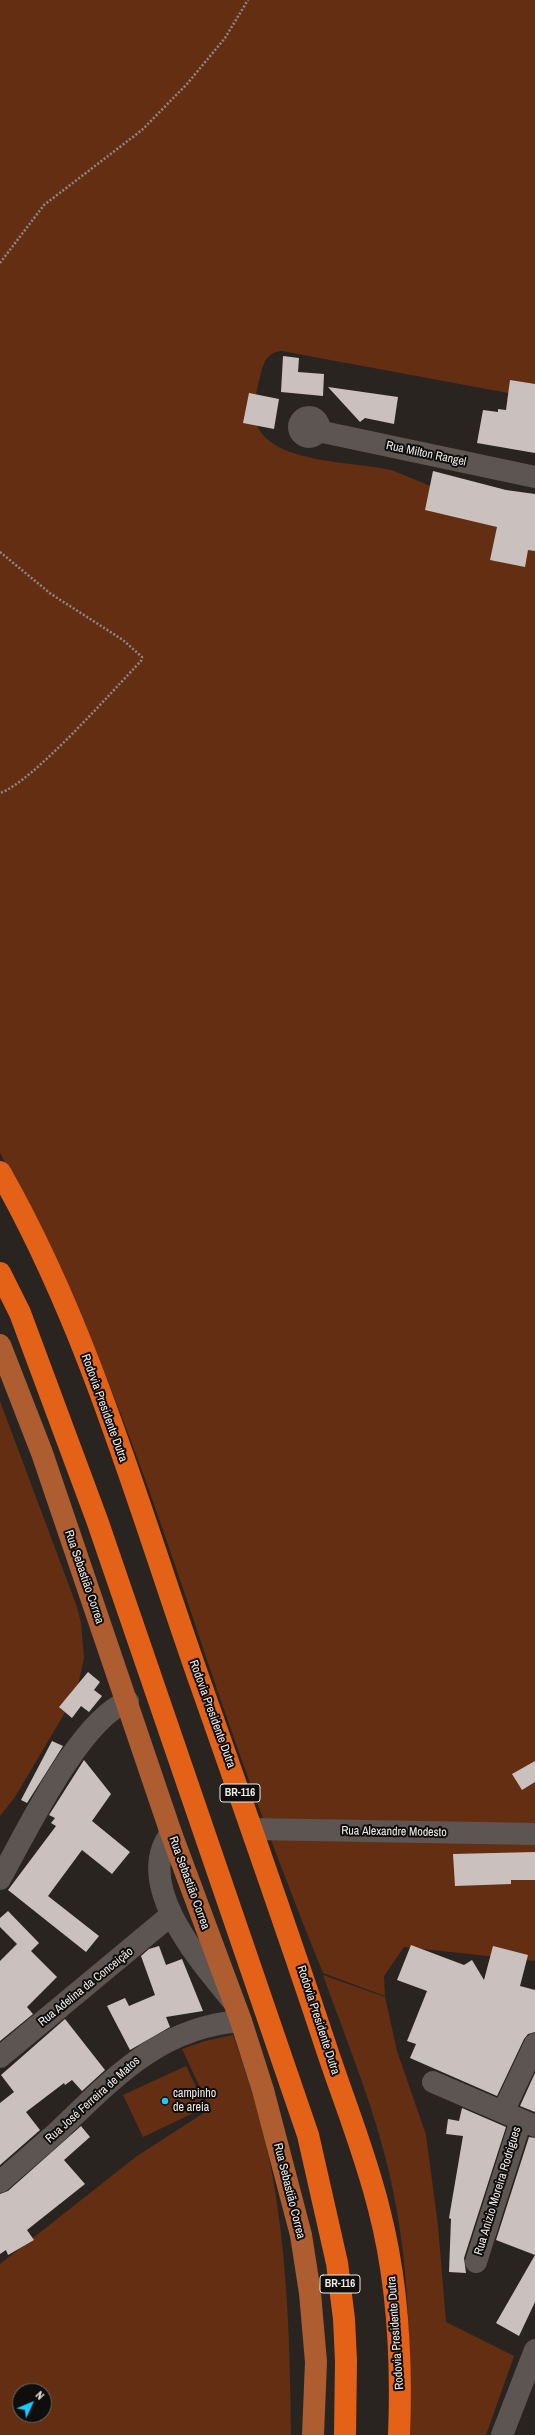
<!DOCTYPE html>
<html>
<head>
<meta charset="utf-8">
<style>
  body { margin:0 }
  #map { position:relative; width:535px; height:2435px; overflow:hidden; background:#2a2421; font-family:"Archivo Narrow",sans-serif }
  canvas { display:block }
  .north { position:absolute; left:12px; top:2383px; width:40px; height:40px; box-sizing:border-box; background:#100e0c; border:1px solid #696664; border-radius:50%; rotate:46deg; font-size:11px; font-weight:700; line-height:16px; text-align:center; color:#efebe9 }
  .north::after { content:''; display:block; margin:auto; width:14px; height:18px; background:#19cafc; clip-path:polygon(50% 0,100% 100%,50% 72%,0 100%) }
</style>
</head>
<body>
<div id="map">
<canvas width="535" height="2435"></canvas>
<div class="north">N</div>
</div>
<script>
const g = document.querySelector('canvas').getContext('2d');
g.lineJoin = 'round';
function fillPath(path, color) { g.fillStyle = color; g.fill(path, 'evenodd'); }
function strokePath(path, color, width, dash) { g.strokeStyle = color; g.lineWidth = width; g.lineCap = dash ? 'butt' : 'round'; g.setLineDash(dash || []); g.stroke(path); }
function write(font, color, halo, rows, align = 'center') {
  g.font = font + ' "Archivo Narrow",sans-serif'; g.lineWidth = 4; g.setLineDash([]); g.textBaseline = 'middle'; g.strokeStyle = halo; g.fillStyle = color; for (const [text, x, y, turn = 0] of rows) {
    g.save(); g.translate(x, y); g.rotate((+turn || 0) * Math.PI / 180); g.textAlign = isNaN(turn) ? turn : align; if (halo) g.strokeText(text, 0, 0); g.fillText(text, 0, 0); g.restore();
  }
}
fillPath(new Path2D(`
  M0,0H535V398L282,351C268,352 264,361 261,373C257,388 252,407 256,422C268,465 359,461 394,471L535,529V1961L404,1947L384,1976L385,1996L323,1973C286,1882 251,1788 219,1695C156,1509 98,1324 0,1153Z
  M0,1401L77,1607L81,1623L84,1658L76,1694L15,1797L0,1816Z
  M323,1975L385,1997L397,2051L426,2135L438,2226L446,2322L514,2356L486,2435H410C411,2340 409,2245 384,2152C368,2092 344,2034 323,1975Z
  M233,2035C244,2067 255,2098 263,2131C287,2230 290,2333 291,2435H0V2264L137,2156L210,2109L182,2049L205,2041ZM20,2391H44V2415H20Z
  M186,2066L206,2107L143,2137L123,2095Z`), '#642e13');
fillPath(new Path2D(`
  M283,356L299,358L298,372L324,374L323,396L281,392Z
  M510,380L535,384V453L477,443L483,410L498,412V409L506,410Z
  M328,387L398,397L394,424L365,418L360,422Z
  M249,393L279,399L274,429L243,423Z
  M433,471L506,490L535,494V551L528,550L525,567L490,560L497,527L425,510Z
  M88,1672L100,1682L94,1690L102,1696L89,1712L81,1706L72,1718L59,1707Z
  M52,1741L63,1746L27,1803L21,1800Z
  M84,1760L111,1794L92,1821L130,1852L112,1874L82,1850L48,1896L99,1936L86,1952L8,1890L56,1826L51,1823L55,1818L49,1815Z
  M535,1761V1782L522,1790L512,1774Z
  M535,1852V1880H511V1884L455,1886L453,1854Z
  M8,1911L39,1943L31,1951L57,1977L27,2007L33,2014L0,2041V1961L17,1944L0,1927V1918Z
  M411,1945L464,1965L472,1960L484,1980L493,1946L528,1955L520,1986L535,1990V2032L528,2034L524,2039L497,2096L410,2058L416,2044L407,2041L427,1991L397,1980Z
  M159,1946L166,1965L182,1959L203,2011L166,2017L170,2027L130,2050L107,2006L125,1998L129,2006L155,1995L141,1956L149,1949Z
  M65,2019L105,2070L82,2091L72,2080L65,2085L64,2083L26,2112L40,2130L0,2165V2103L14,2092L1,2075Z
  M535,2073V2112L520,2106Z
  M462,2108L506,2127L464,2258L466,2273L449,2272L451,2219L449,2218L463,2136L446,2134L448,2119L459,2121Z
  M81,2126L90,2137L64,2160L85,2184L27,2230L34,2240L8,2255L6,2250L0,2254V2194L8,2191Z
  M529,2137L535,2138V2302L519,2336L496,2323L535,2255L496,2240Z`), '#cac1be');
strokePath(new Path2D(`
  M0,263L44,205L142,130L187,84L225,38L248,0
  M0,552L51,594L123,640L142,657L141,661C114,689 32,783 0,793`), '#8d8885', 2.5, [2, 2]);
strokePath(new Path2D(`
  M299 427a10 10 0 1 1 20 0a10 10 0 1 1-20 0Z
  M318,431L535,477
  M253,1829L535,1834
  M171,1833C132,1884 200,1961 231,1999
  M0,1879C26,1833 79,1720 128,1701
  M0,2057L171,1915
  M433,2082L535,2126
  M503,2112L535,2044
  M0,2182C18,2166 37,2150 55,2134C111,2081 158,2027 241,2021
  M476,2262L521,2120`), '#5c5552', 22);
strokePath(new Path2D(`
  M502,2435L535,2350`), '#5c5552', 22);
strokePath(new Path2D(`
  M0,1345L42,1453L171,1833L241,2021L263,2090L301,2235L310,2293L316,2362L313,2435`), '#ad5d2f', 22);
strokePath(new Path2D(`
  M0,1172C94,1337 143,1524 207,1702C247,1816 287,1929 325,2044C343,2099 365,2152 379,2209C398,2282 402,2360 399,2435
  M0,1273L20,1313L97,1520L308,2135L337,2263L344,2319L346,2361L345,2435`), '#e36217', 22);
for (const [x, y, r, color] of [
  [165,2101,4,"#19cafc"]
]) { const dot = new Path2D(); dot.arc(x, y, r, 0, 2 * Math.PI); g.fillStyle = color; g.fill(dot); strokePath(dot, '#100e0c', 1.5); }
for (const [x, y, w] of [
  [240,1793,40],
  [340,2284,40]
]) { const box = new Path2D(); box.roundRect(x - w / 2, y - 9, w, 18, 3); g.fillStyle = '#100e0c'; g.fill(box); strokePath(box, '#efebe9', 1); }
write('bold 11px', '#efebe9', null, [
  ["BR-116",240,1793],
  ["BR-116",340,2284]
]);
write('12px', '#efebe9', '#100e0c', [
  ["Rua Milton Rangel",426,454,12],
  ["Rodovia Presidente Dutra",104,1408,70],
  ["Rua Sebastião Correa",84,1577,71],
  ["Rodovia Presidente Dutra",212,1714,70],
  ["Rua Alexandre Modesto",394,1832,1],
  ["Rua Sebastião Correa",189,1883,70],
  ["Rua Adelina da Conceição",86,1987,-39],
  ["Rodovia Presidente Dutra",318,2020,72],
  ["Rua José Ferreira de Matos",93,2100,-42],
  ["Rua Sebastião Correa",289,2191,76],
  ["Rua Anizio Moreira Rodrigues",498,2191,-73],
  ["Rodovia Presidente Dutra",396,2333,-94]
]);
write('12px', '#efebe9', '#100e0c', [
  ["campinho",173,2094],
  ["de areia",173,2108]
], 'left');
</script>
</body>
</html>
